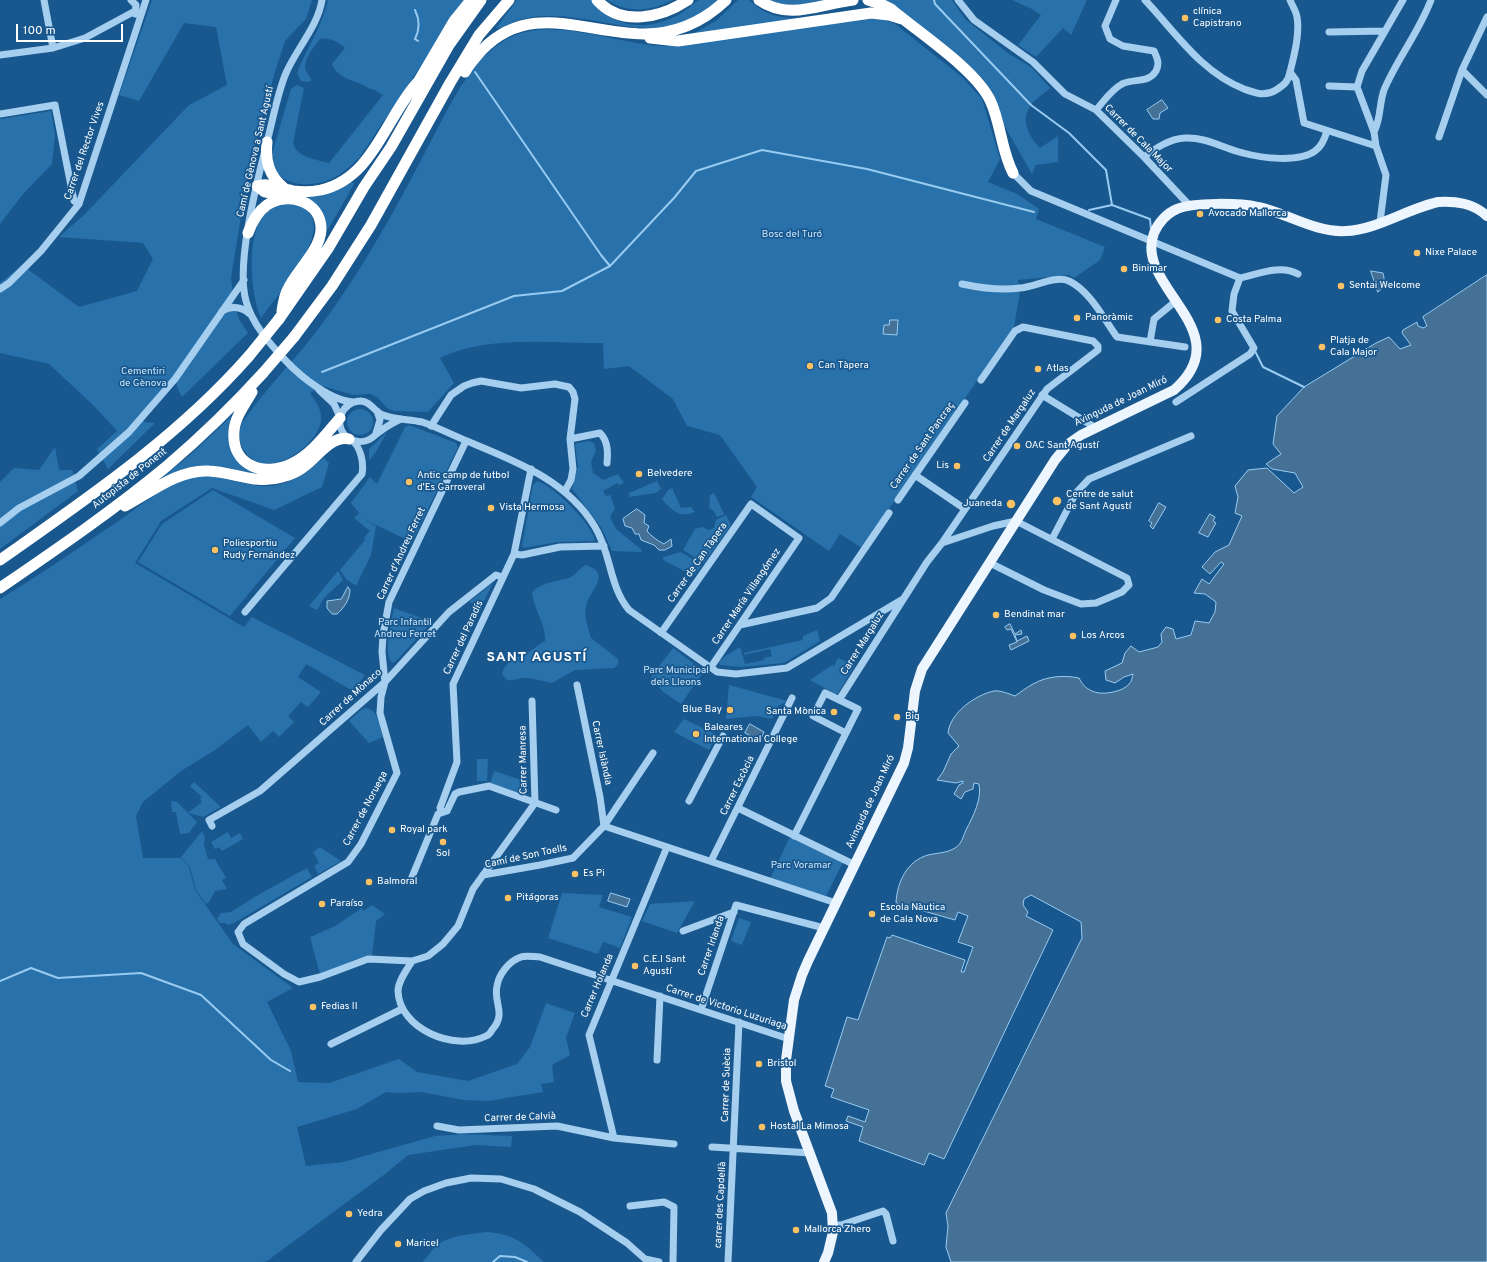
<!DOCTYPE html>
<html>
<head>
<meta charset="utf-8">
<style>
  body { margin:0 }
  #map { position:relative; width:1487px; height:1262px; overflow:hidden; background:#19588e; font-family:Overpass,sans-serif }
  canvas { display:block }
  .scale { position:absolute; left:16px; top:24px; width:107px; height:18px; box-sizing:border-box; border:2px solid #fff; border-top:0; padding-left:5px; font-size:12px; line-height:14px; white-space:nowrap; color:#fff; -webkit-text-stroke:3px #19588e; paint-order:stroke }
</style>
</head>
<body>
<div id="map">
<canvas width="1487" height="1262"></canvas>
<div class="scale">100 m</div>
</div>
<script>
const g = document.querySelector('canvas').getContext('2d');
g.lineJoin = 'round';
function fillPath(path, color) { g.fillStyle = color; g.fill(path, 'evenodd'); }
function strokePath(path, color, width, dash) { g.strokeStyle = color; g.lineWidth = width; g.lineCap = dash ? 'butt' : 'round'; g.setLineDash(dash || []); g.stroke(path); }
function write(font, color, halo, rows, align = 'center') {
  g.font = font + ' Overpass,sans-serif'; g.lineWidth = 3.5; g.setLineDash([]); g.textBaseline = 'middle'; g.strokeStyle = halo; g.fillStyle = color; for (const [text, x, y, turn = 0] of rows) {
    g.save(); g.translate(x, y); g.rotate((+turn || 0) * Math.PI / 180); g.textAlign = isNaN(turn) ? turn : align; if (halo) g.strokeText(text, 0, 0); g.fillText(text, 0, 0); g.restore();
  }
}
fillPath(new Path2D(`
  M152,0H312L306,19L285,41L274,75L248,174L231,278L234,304L239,319L248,333L182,397L177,387L175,376L141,416L144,422L155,423L108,469L97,449L117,431L94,406L49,364L0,353V283L22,265L79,307L137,291L153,259L143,243L59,237L84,215L189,105L227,85L216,27L184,23L139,101L119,95Z
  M328,0H465L359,158C353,163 347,170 340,174C323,186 287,191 275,169C273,164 273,156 273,150L291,89L297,85L304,88L293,143C296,157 317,160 329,163L383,95L373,89H370C357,80 338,80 332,64L345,48C339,42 328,37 320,39C314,47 302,61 306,71C307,74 310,76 311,79L310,82L301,81L297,73C306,49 323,25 328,0Z
  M517,0H592C614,29 648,32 680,14C686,11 694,2 700,0C704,0 713,0 718,0C660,53 610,14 546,16C535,16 525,18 515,21C510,23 502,29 496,28Z
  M607,0H673C651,11 629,14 607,0Z
  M738,0H749C763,14 780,19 800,18L695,34L694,33L716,21Z
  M767,0H830L790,6Z
  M884,0H952L965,19L1009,54L1031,67L1050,88C1044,94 1033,100 1029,108C1021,122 1030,138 1040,148L1058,136V162L1036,165L1032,174L1005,127L993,93L983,79L960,58Z
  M1012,0H1087L1071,35L1063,28L1036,57L1018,45L1041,15L1032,9Z
  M866,19H882L895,24L962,77L982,99L1000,159L988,182L1017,194L1039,209L1036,219L1105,247L1100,260L1074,278L1069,275L1018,280L1020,292L1014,327L862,548L840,534L829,551L751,497L757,487L720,435L687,426L673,399L629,366L604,369L603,343C552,343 487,335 440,358L454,383L428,412L394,411L387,408L378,398L371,394L353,395L323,386L310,393C315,400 320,407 321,415C325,442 268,484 245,452C238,443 238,433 242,423C265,388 297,359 322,324C370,260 407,187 444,116C461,85 480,51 513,36C557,17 619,45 666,46Z
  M51,111L55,135L52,164L23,194L0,224V119Z
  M350,182L354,183L353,186L329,228L326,229L306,198L307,195Z
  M282,204C292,204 303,204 310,214C328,239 276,297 261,318C251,297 247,242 260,221C265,212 272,208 282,204Z
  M347 422a13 13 0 1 1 26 0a13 13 0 1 1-26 0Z
  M237,411L231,445L270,474H248L225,467L212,466L199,467L151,487L189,456Z
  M409,425L456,443L458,447L412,542L361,518L376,526L371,555L356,586L346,579L340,570L365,540L364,538L370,531L354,518L359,513L361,515L351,503L370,477L377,484L405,427Z
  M387,432L377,450L369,461V449Z
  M588,441L594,443L596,451L591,462L593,473L603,480L618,474L624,483L619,485L617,483L603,491L606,496L610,495L615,508L610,517L616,529L642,550L641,552L612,551L601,527L572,489L578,467L575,444Z
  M55,447L59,470H72L78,491L0,549V482L14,468L39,470Z
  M324,458L329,463L322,487L274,510L212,488L161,521L135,563L244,627L252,617L365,675L353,691L306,664L298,677L321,692L308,707L301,702L288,716L294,722L279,737L273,731L261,742L248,725L215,750L181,771L143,802L136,816L143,858H181L189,867L195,890L233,944L293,988L267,1002L291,1051L298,1082L329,1083L399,1059L417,1072L468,1081L517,1064L530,1047L546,1003L575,1013L566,1038L570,1055L552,1065L554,1082L541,1084L543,1092L488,1101L463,1100L422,1092L398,1093L386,1092L357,1109L297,1127L306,1166L343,1162L435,1136L464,1134L512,1136L511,1147L476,1145L408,1155L385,1174L267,1261L263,1262H0V599C40,575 78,548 117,522C138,507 160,489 184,480C214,469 241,488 271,486C292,484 308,470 324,458Z
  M537,481C553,485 593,525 595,541L558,542L523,548L522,545L533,485Z
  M657,481L661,489L656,493L629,497V493Z
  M672,488L681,508L691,507L695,512C680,519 671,510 662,499L668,490Z
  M213,490L295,538L230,616L138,562L162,524Z
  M714,493L724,514L717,517L714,511L709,508L710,495Z
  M726,515L731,525L704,563L683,550L695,529L702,527L709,530L714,528L716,520Z
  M681,552L702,565L694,576L663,560V557Z
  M586,565C613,574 589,591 586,606C584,616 588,628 591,638L618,659V664L614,668L575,670L552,683C542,682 533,677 523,678C516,679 513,681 507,680L502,674C506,660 517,658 529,652C534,649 539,644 545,641C546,624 534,610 532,593C540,582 556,582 569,578C576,575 579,568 586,565Z
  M338,571L343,580L324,598L317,610L309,606Z
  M493,583L481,607L469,602Z
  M394,608L432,622L396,661L392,663C383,654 391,620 394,608Z
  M817,630L820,641L784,663L741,667L720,665L719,662L724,657L740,647L745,664L764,660V658L772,656L770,649L744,655V653L803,640V636Z
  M673,648L701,669L699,672L702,674L681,704L662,691L651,677Z
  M838,658L855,665L837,695L810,680L832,665L834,666Z
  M729,685L787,701L778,706L772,719L757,716L726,719Z
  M366,708C378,709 380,727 383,737L369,743L349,721L361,710Z
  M684,719L717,735L709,750L674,732Z
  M477,759H488L487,781H477Z
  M494,771L527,782L523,794L490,784Z
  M194,782L221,807L203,817L188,813L202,802L200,799L202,797L190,786Z
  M171,801L177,802L197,822L189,833L180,834L176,812H172Z
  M202,831L205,837L204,844L208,859H215L226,878L222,880L227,889L215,891L209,902L206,904L196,890L190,867L181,857Z
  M228,832L231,838L240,833L243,839L222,851L219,847L215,849L211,842Z
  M790,837L843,862L826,896L770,879Z
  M320,847L341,861L318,874L314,866L319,863L313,852Z
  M307,868L312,877L234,923L227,925L226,923H220L217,919L221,913L231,912L256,896Z
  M562,893L603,895L599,907L632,917L620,948L603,942L598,954L548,938Z
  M695,901L677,933L642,921L650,904Z
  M372,905L385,914L376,921L372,957L357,959L320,974L310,937L335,926L362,908L364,911Z
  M739,918L751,922L742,945L731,941Z
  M487,1232C515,1234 525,1244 544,1262H423C427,1257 431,1251 435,1247C448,1235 471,1234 487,1232Z`), '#2971aa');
const water = new Path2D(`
  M1162,100L1168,108L1160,113L1159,119H1153L1147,110Z
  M1371,271L1383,273C1385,281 1385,287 1378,292Z
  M1487,275V1262H951L946,1247L948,1226L946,1213L1082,938L1081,922L1031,895L1024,899L1023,905L1028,912L1026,916L1053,930L944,1159L929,1153L924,1165L859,1141L863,1127L846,1121L848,1116L865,1122L869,1110L831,1097L834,1089L825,1086L847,1017L858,1020L887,937L890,938L892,935L965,960L961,972H964L973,947L958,942L968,916L958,912L955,920L896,903C897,882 907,861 928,855C937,853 947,853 955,848C962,844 963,836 966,830C973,816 982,800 979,784L974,783L973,789L965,792L961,799L954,794L959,785L963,783V781L956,783L937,780L943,772L951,754L959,746L948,733C950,713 975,695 994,691C1000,690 1009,694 1015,696C1021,692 1027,687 1033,684C1047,676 1064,675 1079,678C1082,684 1085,688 1092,691C1101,696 1124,692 1130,683C1132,681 1132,677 1133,674L1124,677L1115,683L1106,680L1105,671L1122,663L1125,653L1131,646L1139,652L1158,647L1162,642L1161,634L1166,627L1173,629L1176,639L1191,635L1195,621L1209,623L1215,612L1216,602L1205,594L1194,593L1202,579L1209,584L1224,564L1221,562L1210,574L1202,567L1215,552L1229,545L1242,516L1235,513L1238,497L1235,486L1248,470L1267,468L1294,493L1303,487L1295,473L1272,469L1266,464L1281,454L1273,444L1277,416L1304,387L1376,343L1389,337L1400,349L1411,345L1402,333L1403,330L1417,322L1418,326L1423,328L1427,326L1423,317Z
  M890,320H898L897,335L883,334L884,325H889Z
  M1159,503L1166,507L1153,529L1150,526L1152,523L1149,521Z
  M637,509L645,515L644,523L649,526L647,531C651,536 658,541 664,544L671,539L672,546L665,550H659L654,545L641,540L639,534H635L632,528L625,526L623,519Z
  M1210,514L1215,517L1213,521L1216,523L1208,537L1199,533Z
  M348,587L350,590C350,599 344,608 337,614H332L327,608V601L341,599Z
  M1010,624L1015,634L1021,630L1022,634L1015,635L1017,641L1027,636L1029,641L1011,650L1009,645L1017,642L1011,629L1007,630L1005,627Z
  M750,724L764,732L760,741L745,733Z
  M611,893L630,899L627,907L608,901Z`);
fillPath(water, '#457197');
strokePath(water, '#98cbf1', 1);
strokePath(new Path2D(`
  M934,0L935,4L1031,105L1069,133L1106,170L1112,205L1150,219L1151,229
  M415,10C420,20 420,29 415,39L418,41
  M475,72L601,255L610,266
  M1089,210L1112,205
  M1255,351L1263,367L1304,387
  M322,372L514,296L562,291L610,266L674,198L696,171L762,150L867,169L1034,212
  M0,981L31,968L58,978L141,973L201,995L271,1060L290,1071
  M493,1262L500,1256L515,1257L527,1262`), '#98cbf1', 2);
strokePath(new Path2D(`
  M44,0L53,48
  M131,0L136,5L135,14
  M322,0C318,26 297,48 286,73C278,92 274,114 269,134C259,174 235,262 246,301C252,324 270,344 286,361C301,377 332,402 355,402
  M958,0L974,20L1033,62L1065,94L1096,110L1144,157L1190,206
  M1145,0C1176,33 1201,72 1244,89C1255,93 1265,97 1276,90C1284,85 1288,82 1290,72C1294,56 1300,34 1297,17C1296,11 1292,5 1290,0
  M1329,32L1385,31
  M0,55L53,48L85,38L135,11
  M1462,70L1487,95
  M1290,72L1296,80L1304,123L1376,146
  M1329,86L1357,87
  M1096,110C1104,101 1111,90 1122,84C1134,78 1148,84 1156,71C1160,63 1157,58 1154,51L1123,46L1110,39L1105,26L1116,0
  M0,114L55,105L74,201L79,204
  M1374,132C1381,119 1379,104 1384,90C1397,59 1419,32 1431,0
  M1439,137L1462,70L1487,17
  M1144,157C1156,148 1169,139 1185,138C1206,137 1223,148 1243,153C1261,158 1299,163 1315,151C1321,147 1325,138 1327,131
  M1013,173L1031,191L1240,278C1258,274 1281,264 1298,274
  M1380,222L1386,175L1376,146L1374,132L1357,87L1362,71L1403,0
  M962,284C981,288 1001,291 1020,288C1035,287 1055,275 1069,281C1090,291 1104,319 1117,337L1185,347
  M0,289L9,283L41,251L79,204L146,0
  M222,311C232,305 243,307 251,315
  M1150,342L1154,319L1176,301
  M319,390L334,404L340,417
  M1042,395L1096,428
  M1176,402L1250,354L1254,348L1232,311L1234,294L1240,278
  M401,419C390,424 382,429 373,437C366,443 355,443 348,438C332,426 341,401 361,401C372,402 374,412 383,415C395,420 409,419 422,422C437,427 452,435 467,441C515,461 567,480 595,527C611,553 609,586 629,610L717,672L736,674L787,668L903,599
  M431,426L451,395L464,386L472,383L481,381L521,388L555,384L569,387L573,392L575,399L570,439L573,469L571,480L565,491
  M376,433L380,420L377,411
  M570,439L600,433C608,441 608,452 607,463
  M466,441L389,602L383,635L382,652L385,682L381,697L380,713L397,773L361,844L348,862L244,924L238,932L243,944L284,974L299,982L320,977L368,959L412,961L428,956L443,944L458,926L473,889L535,803L532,701
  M915,475L965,509
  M898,500L965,403
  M0,523L19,508L79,476L129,432L175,379L244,280
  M1052,539L1076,493L1089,479L1191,436
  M942,543L1047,389L1098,350V346L1093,341L1023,327L1015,331L981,380
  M514,554L522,555L560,547L604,546
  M245,612L362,474C364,463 361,448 352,440
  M740,625L817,608L831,598L889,513
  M661,633L751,504L799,538L711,667
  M577,685L600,797L604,826
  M825,693L858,709L846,733L813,716Z
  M839,700L927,562L942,543L993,526L1016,521L1127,578L1129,585L1122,592L1096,603L1081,604L1044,590L990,563
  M689,801L723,736
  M738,808L855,865
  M442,812L440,808L457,762L453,684L514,554L531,469
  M212,826L209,820L260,791L385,682L449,612L496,575L502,577
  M604,826L653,753
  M794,836L846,733
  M711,861L792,698
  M483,875L540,865L573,858L604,826L836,903
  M412,877L438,814L447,811L455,794L459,792L489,786L556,810
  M683,931L734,912
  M412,961C407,970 398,981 398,991C399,1029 455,1052 486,1036C489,1035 491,1032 492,1030C507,1013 493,1003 497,986C499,974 509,961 521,957C526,955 534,957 540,957L789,1039
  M701,1010L736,905L824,928
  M331,1044L402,1009
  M657,1060L660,996
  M437,1126L459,1130L557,1126L614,1138L674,1144
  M614,1138L589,1035L667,847
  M712,1147L811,1153
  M630,1206L664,1202L674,1207L673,1262
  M833,1225H841L883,1211L886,1214L893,1241
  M356,1262L381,1230L410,1199L424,1191L446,1183L471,1178L501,1179L534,1189L580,1212L627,1243L645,1259L659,1262
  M728,1262L739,1022`), '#a6ceee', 7);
strokePath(new Path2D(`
  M824,1262L828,1253L833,1232L832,1213L794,1111L786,1081V1060L794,1000L802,975L808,961L904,763L908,748L915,691L922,669L1055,460L1068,444L1081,435L1174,390C1242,331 1133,287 1154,233C1158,223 1167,213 1177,209C1193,202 1241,203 1258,207C1287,213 1316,233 1346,231C1376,230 1407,209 1438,202C1456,201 1473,203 1487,216`), '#edf6ff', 10);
strokePath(new Path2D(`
  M597,0C621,27 661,18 688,0
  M759,0C789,21 820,4 853,0
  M868,0L881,4L891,9C919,33 975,69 990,100C1001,123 1001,150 1013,173
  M650,38L678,41L871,13L889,15L902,19
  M465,72C469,64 476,57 482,50C530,0 586,34 644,34C676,34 703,22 726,0
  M414,89L454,21L471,0
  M267,142C265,162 269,176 285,189
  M292,198L265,192L257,186C268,182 282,189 293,191C302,192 312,192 321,190C373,178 385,119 417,83
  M248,233C252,222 257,212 267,205C287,191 322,201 321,230C320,251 295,272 287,291C284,297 283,305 282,311
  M279,319L329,247L364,187L391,147L449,45L481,0
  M294,337L332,286L371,225L450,83L479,35L509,0
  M252,392C245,404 235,417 234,431C231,466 264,477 291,464C311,455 326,434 340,418
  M125,506C151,492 179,469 209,471C234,472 256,485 282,477C290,475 299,471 306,465C318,456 332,435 349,439
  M0,560C88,498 178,437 249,356
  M0,588C57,549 114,510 167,466C201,437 233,406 263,373`), '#fff', 11);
strokePath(new Path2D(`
  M249,356L279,319
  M263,373L294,337`), '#fff', 11);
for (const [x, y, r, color] of [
  [1185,18,4,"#ffc263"],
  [1200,214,4,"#ffc263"],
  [1417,253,4,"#ffc263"],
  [1124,269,4,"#ffc263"],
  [1341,286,4,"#ffc263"],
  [1077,318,4,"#ffc263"],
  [1218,320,4,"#ffc263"],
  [1322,347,4,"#ffc263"],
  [810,366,4,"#ffc263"],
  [1038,369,4,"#ffc263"],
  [1017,446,4,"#ffc263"],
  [957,466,4,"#ffc263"],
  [639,474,4,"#ffc263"],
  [409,482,4,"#ffc263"],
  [1057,501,5,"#ffc263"],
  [1011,504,5,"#ffc263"],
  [491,508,4,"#ffc263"],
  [215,550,4,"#ffc263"],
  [996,615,4,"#ffc263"],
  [1073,636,4,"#ffc263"],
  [730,710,4,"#ffc263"],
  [834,712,4,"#ffc263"],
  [897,717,4,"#ffc263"],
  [696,734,4,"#ffc263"],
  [392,830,4,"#ffc263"],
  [443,842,4,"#ffc263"],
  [575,874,4,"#ffc263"],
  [369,882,4,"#ffc263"],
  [508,898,4,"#ffc263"],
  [322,904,4,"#ffc263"],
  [872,914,4,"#ffc263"],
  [635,966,4,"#ffc263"],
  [313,1007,4,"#ffc263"],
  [759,1064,4,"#ffc263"],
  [762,1127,4,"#ffc263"],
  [349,1214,4,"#ffc263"],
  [796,1230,4,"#ffc263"],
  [398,1244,4,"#ffc263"]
]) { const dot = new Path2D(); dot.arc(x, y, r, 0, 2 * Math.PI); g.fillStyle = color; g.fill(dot); strokePath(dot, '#19588e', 1.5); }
write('10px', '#fff', '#19588e', [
  ["clínica",1193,12],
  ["Capistrano",1193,24],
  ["Avocado Mallorca",1208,214],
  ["Nixe Palace",1425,253],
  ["Binimar",1132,269],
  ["Sentai Welcome",1349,286],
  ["Panoràmic",1085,318],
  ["Costa Palma",1226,320],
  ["Platja de",1330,341],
  ["Cala Major",1330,353],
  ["Can Tàpera",818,366],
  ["Atlas",1046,369],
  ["OAC Sant Agustí",1025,446],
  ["Lis",949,466,"right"],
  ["Belvedere",647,474],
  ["Antic camp de futbol",417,476],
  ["d'Es Garroveral",417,488],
  ["Centre de salut",1066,495],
  ["de Sant Agustí",1066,507],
  ["Juaneda",1002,504,"right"],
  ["Vista Hermosa",499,508],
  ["Poliesportiu",223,544],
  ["Rudy Fernández",223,556],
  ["Bendinat mar",1004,615],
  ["Los Arcos",1081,636],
  ["Blue Bay",722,710,"right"],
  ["Santa Mònica",826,712,"right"],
  ["Big",905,717],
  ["Baleares",704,728],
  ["International College",704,740],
  ["Royal park",400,830],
  ["Sol",443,854,"center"],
  ["Es Pi",583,874],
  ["Balmoral",377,882],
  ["Pitágoras",516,898],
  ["Paraíso",330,904],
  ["Escola Nàutica",880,908],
  ["de Cala Nova",880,920],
  ["C.E.I Sant",643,960],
  ["Agustí",643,972],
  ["Fedias II",321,1007],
  ["Bristol",767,1064],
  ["Hostal La Mimosa",770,1127],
  ["Yedra",357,1214],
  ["Mallorca Zhero",804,1230],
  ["Maricel",406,1244]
], 'left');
write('10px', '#fff', '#19588e', [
  ["Carrer de Cala Major",1138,139,45],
  ["Carrer del Rector Vives",85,151,-71],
  ["Camí de Gènova a Sant Agustí",256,152,-77],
  ["Avinguda de Joan Miró",1121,402,-26],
  ["Carrer de Margaluz",1010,426,-56],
  ["Carrer de Sant Pancraç",923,446,-55],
  ["Autopista de Ponent",130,479,-38],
  ["Carrer d'Andreu Ferret",402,554,-65],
  ["Carrer de Can Tàpera",698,563,-55],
  ["Carrer María Villangómez",747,597,-56],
  ["Carrer del Paradís",464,638,-65],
  ["Carrer Margaluz",863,644,-58],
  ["Carrer de Mònaco",351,698,-42],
  ["Carrer Islàndia",601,753,78],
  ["Carrer Manresa",524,760,-91],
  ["Carrer Escòcia",738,786,-64],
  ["Avinguda de Joan Miró",871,802,-65],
  ["Carrer de Noruega",366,809,-62],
  ["Camí de Son Toells",526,857,-12],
  ["Carrer Irlanda",712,946,-71],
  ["Carrer Holanda",598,986,-67],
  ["Carrer de Victorio Luzuriaga",726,1008,18],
  ["Carrer de Suècia",727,1085,-88],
  ["Carrer de Calvià",520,1118,-2],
  ["carrer des Capdellà",721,1205,-87]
]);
write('10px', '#cce6fa', '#19588e', [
  ["Bosc del Turó",792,235],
  ["Cementiri",143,372],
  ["de Gènova",143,384],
  ["Parc Infantil",405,623],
  ["Andreu Ferret",405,635],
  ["Parc Municipal",676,671],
  ["dels Lleons",676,683],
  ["Parc Voramar",801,866]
]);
g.letterSpacing = '1px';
write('bold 14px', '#fff', '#19588e', [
  ["SANT AGUSTÍ",537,658]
]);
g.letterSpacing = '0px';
</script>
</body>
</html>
